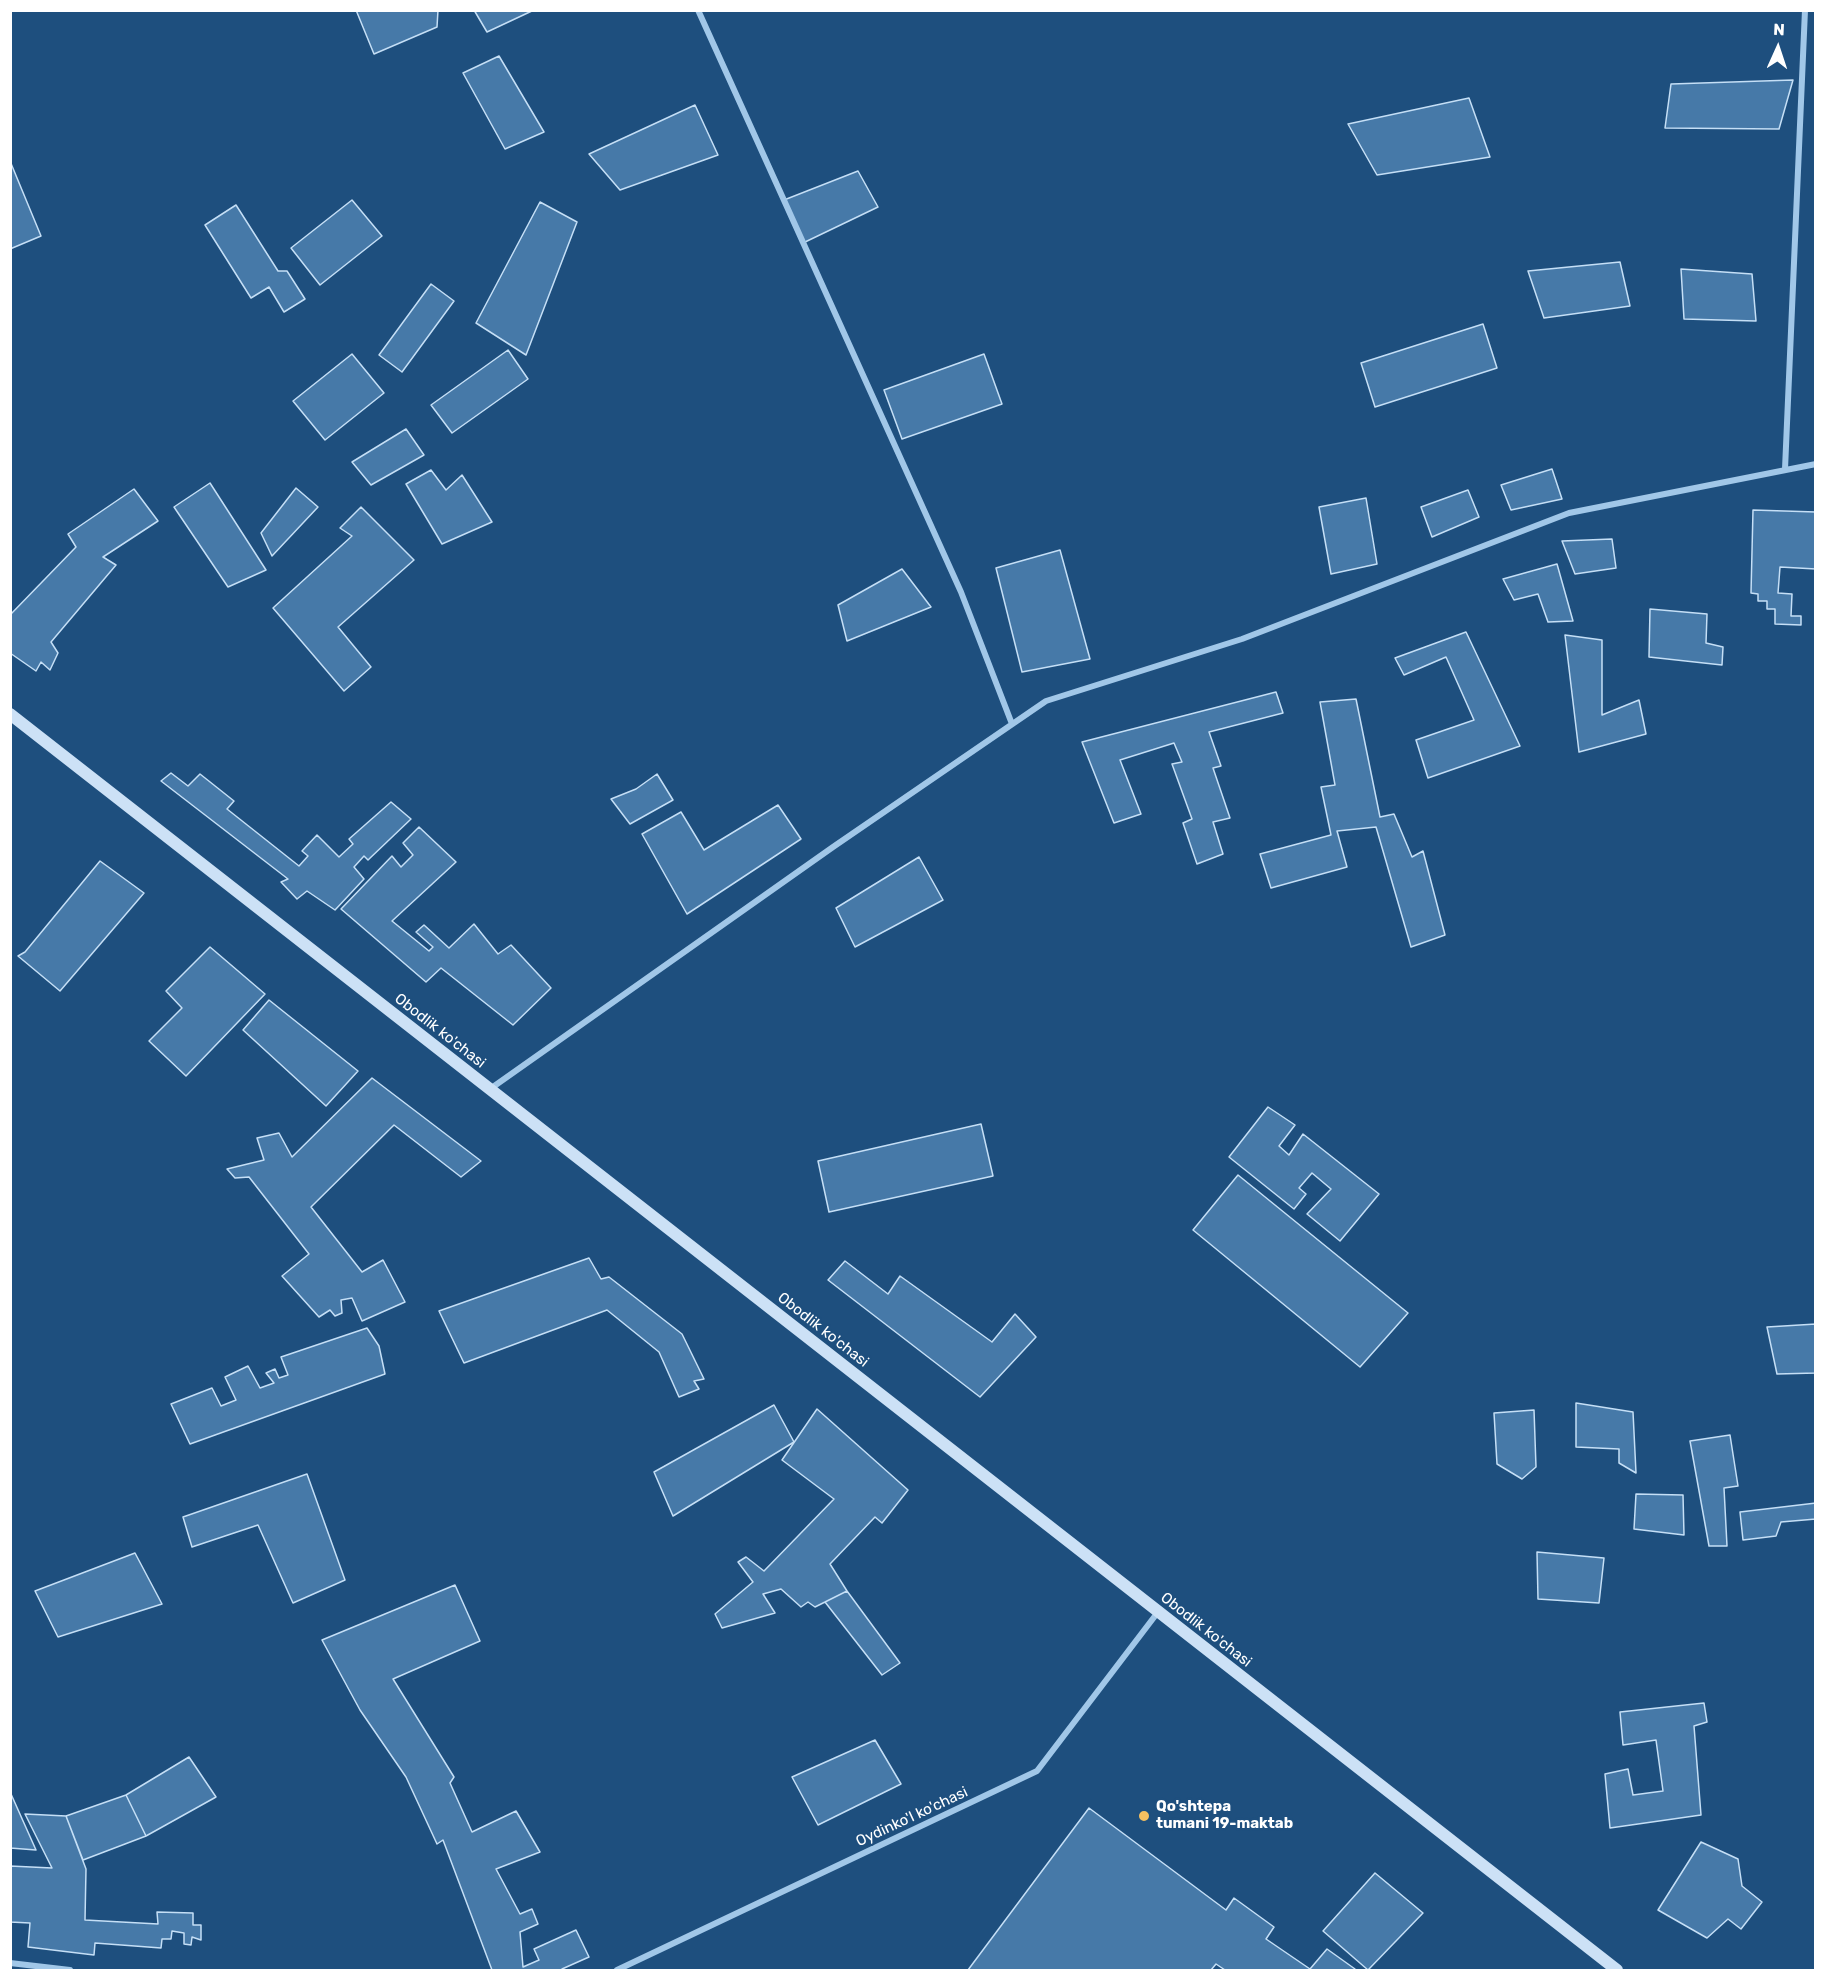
<!DOCTYPE html>
<html>
<head>
<meta charset="utf-8">
<style>
  body { margin:0 }
  #map { position:relative; width:1826px; height:1981px; overflow:hidden; background:#1e4f7e; font-family:Rubik,sans-serif }
  canvas { display:block }
  .frame { position:absolute; inset:0; border:12px solid #fff; pointer-events:none }
  .north { position:absolute; left:1748px; top:18px; width:60px; height:60px; -webkit-text-stroke:4px #1e4f7e; paint-order:stroke; rotate:3deg; font-size:16px; font-weight:700; line-height:24px; text-align:center; color:#fff }
  .north::after { content:''; display:block; margin:auto; width:21px; height:27px; background:#fff; clip-path:polygon(50% 0,100% 100%,50% 72%,0 100%) }
</style>
</head>
<body>
<div id="map">
<canvas width="1826" height="1981"></canvas>
<div class="frame"></div>
<div class="north">N</div>
</div>
<script>
const g = document.querySelector('canvas').getContext('2d');
g.lineJoin = 'round';
function fillPath(path, color) { g.fillStyle = color; g.fill(path, 'evenodd'); }
function strokePath(path, color, width, dash) { g.strokeStyle = color; g.lineWidth = width; g.lineCap = dash ? 'butt' : 'round'; g.setLineDash(dash || []); g.stroke(path); }
function write(font, color, halo, rows, align = 'center') {
  g.font = font + ' Rubik,sans-serif'; g.lineWidth = 4.5; g.setLineDash([]); g.textBaseline = 'middle'; g.strokeStyle = halo; g.fillStyle = color; for (const [text, x, y, turn = 0] of rows) {
    g.save(); g.translate(x, y); g.rotate((+turn || 0) * Math.PI / 180); g.textAlign = isNaN(turn) ? turn : align; if (halo) g.strokeText(text, 0, 0); g.fillText(text, 0, 0); g.restore();
  }
}
const building = new Path2D(`
  M356,10H438L437,27L374,54Z
  M474,10H534L487,32Z
  M499,56L544,132L505,149L463,73Z
  M1793,80L1779,129L1665,128L1671,84Z
  M1469,98L1490,157L1377,175L1348,124Z
  M695,105L718,155L620,190L589,154Z
  M10,161L41,236L10,249Z
  M858,171L878,207L803,243L784,200Z
  M352,200L382,236L320,285L291,248Z
  M540,202L577,222L526,355L476,323Z
  M236,205L278,271H287L305,299L284,312L269,287L251,298L205,225Z
  M1620,262L1630,306L1544,318L1528,271Z
  M1681,269L1752,274L1756,321L1684,319Z
  M431,284L454,301L402,372L379,355Z
  M1483,324L1497,368L1375,407L1361,363Z
  M508,350L528,379L452,433L431,405Z
  M352,354L384,393L325,440L293,401Z
  M984,354L1002,404L902,439L884,390Z
  M406,429L424,455L371,485L352,462Z
  M1552,469L1562,499L1511,510L1501,485Z
  M431,470L446,490L462,475L492,522L442,544L406,484Z
  M210,483L266,570L228,587L174,507Z
  M296,488L318,507L272,556L261,533Z
  M134,489L158,521L103,557L116,565L51,642L58,653L50,670L41,662L36,671L10,653V615L76,547L68,534Z
  M1468,490L1479,517L1432,537L1421,507Z
  M1366,498L1377,564L1331,574L1319,507Z
  M361,507L414,560L338,627L371,667L344,691L273,608L352,536L340,528Z
  M1753,510L1816,512V569L1780,567L1778,593L1792,594L1791,616H1801V625L1775,624V609H1767V601H1758V594L1751,593Z
  M1612,539L1616,568L1575,574L1562,541Z
  M1060,550L1090,659L1022,672L996,568Z
  M1557,564L1573,621L1548,622L1538,594L1514,600L1503,579Z
  M902,569L931,607L847,641L838,605Z
  M1650,609L1707,614L1706,643L1723,647L1722,665L1649,657Z
  M1466,632L1520,746L1428,778L1416,740L1474,720L1446,657L1404,675L1395,658Z
  M1565,635L1602,640V715L1639,700L1646,734L1579,752Z
  M1276,692L1283,713L1209,732L1221,766L1213,768L1230,818L1213,822L1223,854L1197,864L1183,823L1192,819L1172,764L1182,762L1174,743L1120,760L1141,814L1114,823L1082,742Z
  M1356,699L1380,817L1394,814L1412,857L1423,851L1445,935L1411,947L1376,827L1337,831L1347,867L1271,888L1260,854L1331,835L1321,787L1335,785L1320,702Z
  M171,773L188,786L200,774L234,801L227,809L299,866L308,856L302,851L317,835L339,857L353,844L349,839L391,802L411,819L368,860L364,856L354,867L364,879L335,910L307,891L297,899L281,882L288,879L161,781Z
  M657,774L673,800L630,824L611,799L636,789Z
  M778,805L801,839L687,914L642,834L681,812L704,850Z
  M419,827L456,862L392,921L429,951L433,947L416,932L424,925L449,948L474,924L498,954L511,945L551,988L513,1025L441,968L426,982L341,909L392,856L401,867L413,855L403,843Z
  M919,857L943,900L855,947L836,908Z
  M100,861L144,893L60,991L18,956L25,952Z
  M210,947L265,994L186,1076L149,1041L182,1008L166,991Z
  M269,1000L358,1071L326,1106L243,1030Z
  M372,1078L481,1161L461,1177L394,1125L311,1207L362,1272L383,1260L405,1302L362,1321L352,1298L341,1300L342,1313L335,1316L330,1310L319,1317L282,1276L309,1254L249,1177L235,1178L227,1169L264,1160L257,1138L279,1133L292,1157Z
  M1268,1107L1295,1125L1279,1146L1289,1155L1303,1134L1379,1194L1340,1241L1307,1214L1331,1189L1312,1173L1299,1188L1306,1194L1294,1209L1229,1157Z
  M981,1124L993,1176L829,1212L818,1161Z
  M1238,1175L1408,1313L1360,1367L1193,1230Z
  M589,1258L601,1279L609,1277L682,1334L704,1379L694,1381L699,1389L679,1397L659,1352L607,1310L464,1363L439,1311Z
  M845,1261L888,1294L900,1276L992,1342L1015,1314L1036,1337L980,1397L828,1280Z
  M1816,1324V1373L1777,1374L1767,1327Z
  M367,1328L379,1346L385,1374L190,1444L171,1404L212,1388L221,1406L236,1400L225,1377L248,1366L260,1388L274,1383L266,1373L275,1369L279,1378L288,1375L281,1357Z
  M1576,1403L1633,1412L1636,1473L1619,1463V1449L1576,1447Z
  M774,1405L794,1442L673,1516L654,1472Z
  M817,1409L908,1490L882,1523L875,1517L830,1564L847,1591L815,1607L808,1602L801,1607L781,1589L763,1594L775,1613L722,1628L715,1614L753,1582L738,1562L746,1557L764,1571L834,1499L782,1460Z
  M1534,1410L1536,1467L1522,1479L1497,1464L1494,1413Z
  M1730,1435L1738,1486L1724,1488L1727,1546H1709L1690,1441Z
  M307,1474L345,1580L293,1603L258,1525L192,1547L183,1517Z
  M1636,1494L1683,1495L1684,1535L1634,1529Z
  M1816,1503V1519L1781,1522L1776,1536L1743,1540L1740,1512Z
  M1537,1552L1604,1558L1599,1603L1538,1599Z
  M135,1553L162,1604L58,1637L35,1591Z
  M455,1585L480,1641L393,1679L454,1777L450,1783L472,1832L516,1811L540,1852L496,1869L520,1914L532,1909L538,1924L520,1932L523,1967L539,1960L534,1949L576,1930L589,1957L562,1969L563,1970H492L443,1840L437,1844L406,1777L360,1710L322,1640Z
  M847,1591L900,1663L882,1675L825,1602Z
  M1704,1703L1707,1722L1694,1726L1701,1815L1610,1828L1605,1774L1628,1769L1633,1795L1663,1791L1656,1740L1623,1745L1620,1712Z
  M875,1740L901,1784L818,1825L792,1777Z
  M189,1757L216,1797L146,1836L126,1795Z
  M10,1794H11L36,1850L10,1848Z
  M126,1795L146,1836L83,1860L66,1816Z
  M1089,1808L1226,1910L1234,1898L1274,1927L1266,1939L1310,1969L1327,1949L1355,1969L1354,1970H1225L1216,1964L1211,1970H968Z
  M25,1814L66,1816L86,1869L85,1920L158,1924L157,1912L193,1913V1925H201V1940L192,1937L191,1945L184,1944V1933L172,1931L171,1939H162L161,1948L95,1943L94,1955L28,1947L30,1923L10,1922V1866L52,1868Z
  M1701,1842L1738,1859L1742,1886L1762,1902L1741,1929L1728,1919L1707,1938L1658,1910Z
  M1375,1873L1423,1913L1368,1970L1323,1931Z`);
fillPath(building, '#4679a8');
strokePath(building, '#c5dff6', 1.5);
strokePath(new Path2D(`
  M698,10L961,592L1012,724
  M1785,469L1805,10
  M490,1089L833,847L1046,701L1242,639L1569,513L1816,464
  M10,1963L70,1970
  M617,1970L1037,1771L1158,1612`), '#a1c7e8', 6);
strokePath(new Path2D(`
  M10,714L1617,1970`), '#cce1f6', 12);
for (const [x, y, r, color] of [
  [1144,1816,6,"#f7c060"]
]) { const dot = new Path2D(); dot.arc(x, y, r, 0, 2 * Math.PI); g.fillStyle = color; g.fill(dot); strokePath(dot, '#1e4f7e', 2); }
write('15px', '#fff', '#1e4f7e', [
  ["Obodlik ko'chasi",440,1031,38],
  ["Obodlik ko'chasi",823,1330,38],
  ["Obodlik ko'chasi",1206,1630,38],
  ["Oydinko'l ko'chasi",912,1817,-25]
]);
write('bold 15px', '#fff', '#1e4f7e', [
  ["Qo'shtepa",1156,1807],
  ["tumani 19-maktab",1156,1824]
], 'left');
</script>
</body>
</html>
